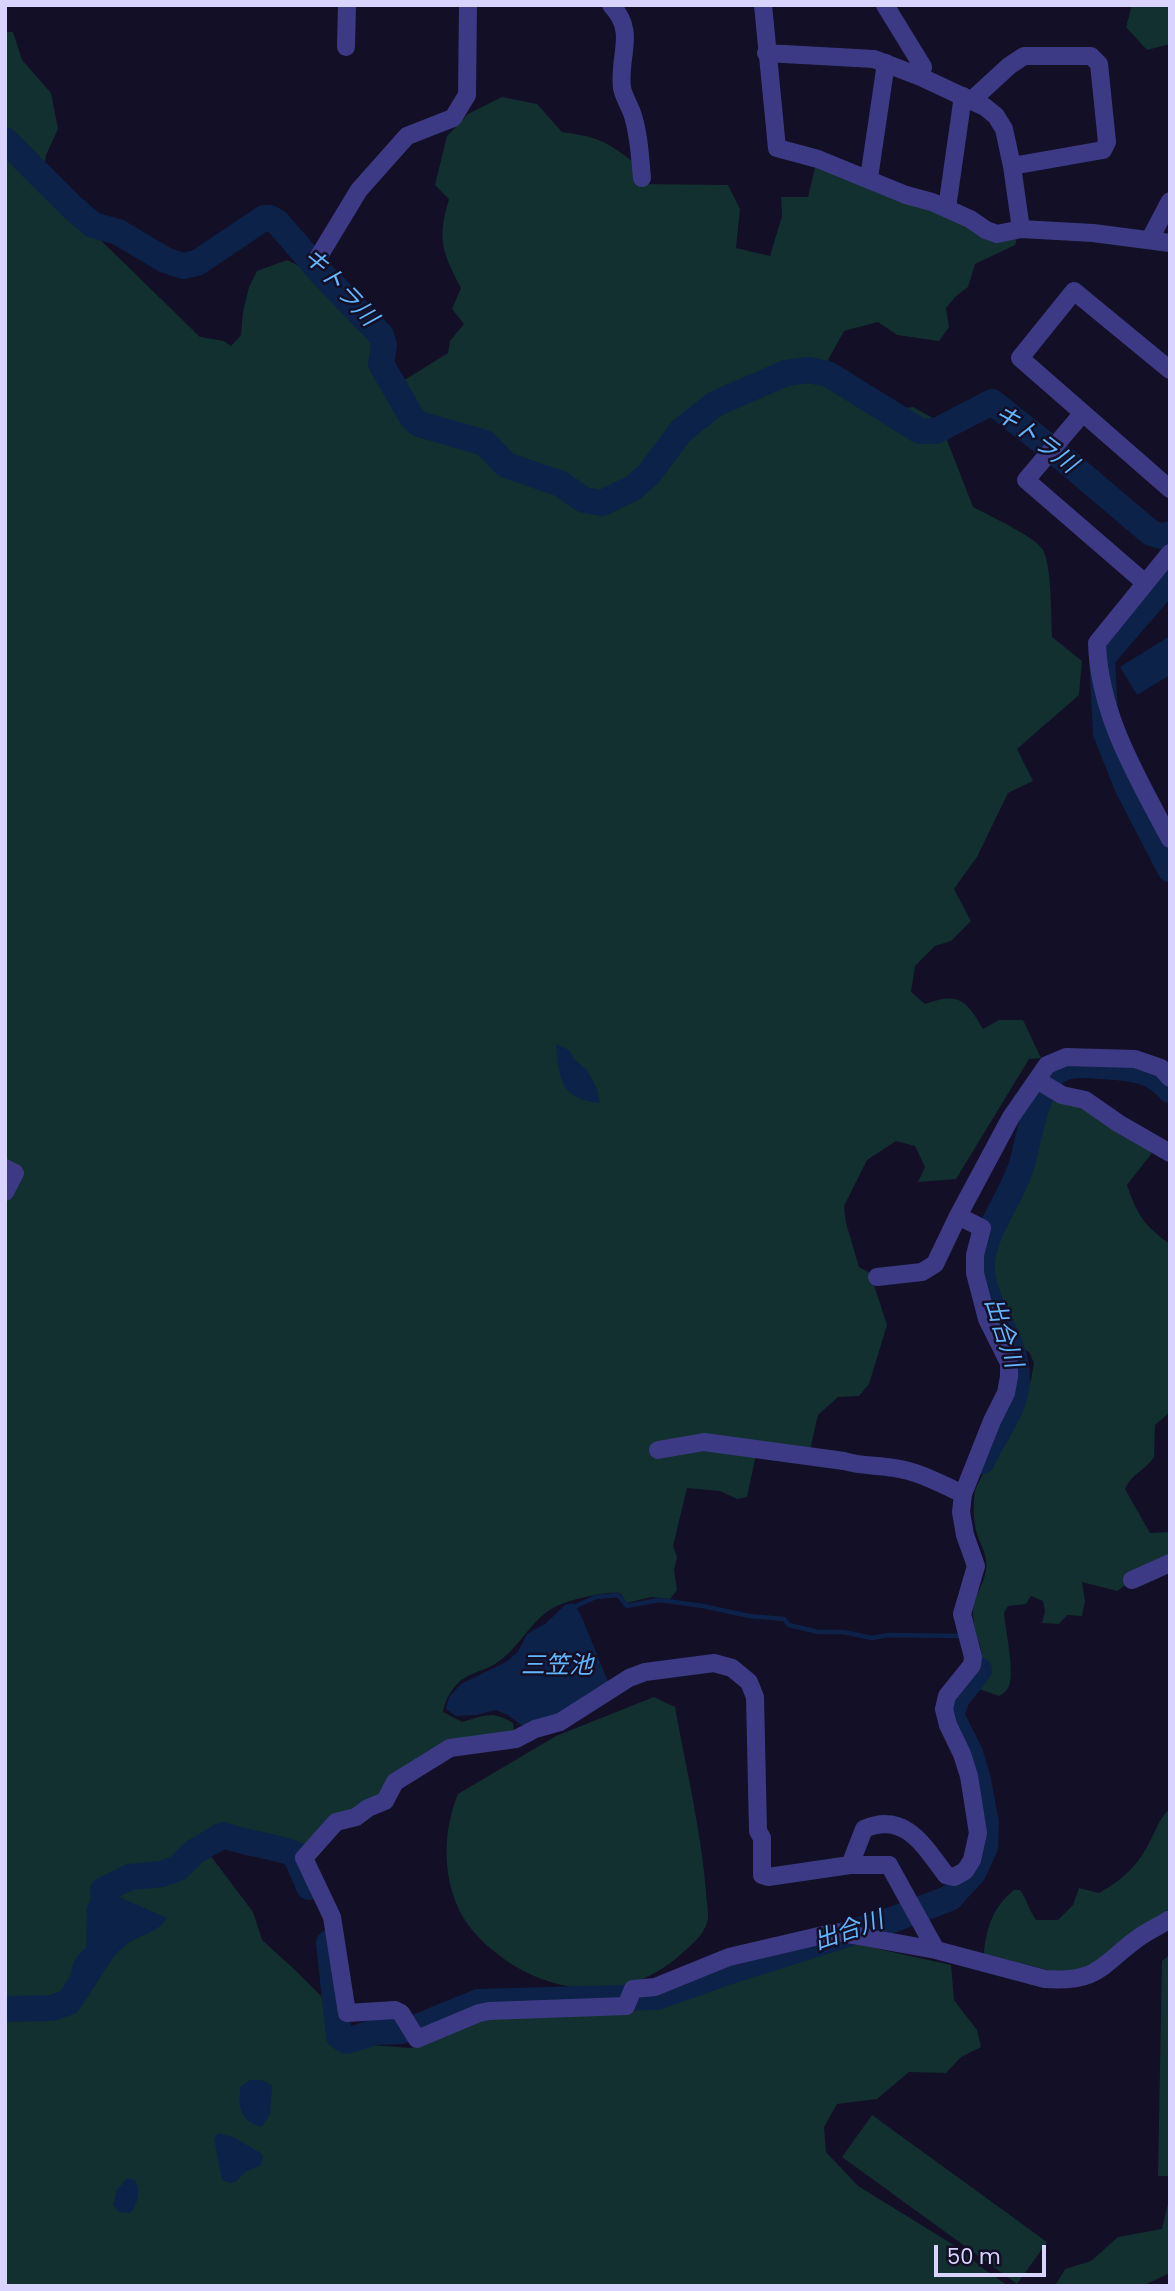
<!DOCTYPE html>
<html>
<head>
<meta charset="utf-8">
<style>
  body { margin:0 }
  #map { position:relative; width:1175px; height:2291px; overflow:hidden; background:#130f26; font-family:Poppins,sans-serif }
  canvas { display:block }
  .frame { position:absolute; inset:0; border:7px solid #d9d4ff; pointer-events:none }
  .scale { position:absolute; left:934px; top:2245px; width:112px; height:32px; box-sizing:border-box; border:4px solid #d9d4ff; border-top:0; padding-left:9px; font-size:21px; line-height:24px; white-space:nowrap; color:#d9d4ff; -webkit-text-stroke:5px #130f26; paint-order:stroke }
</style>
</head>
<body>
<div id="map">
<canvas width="1175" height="2291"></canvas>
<div class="frame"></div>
<div class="scale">50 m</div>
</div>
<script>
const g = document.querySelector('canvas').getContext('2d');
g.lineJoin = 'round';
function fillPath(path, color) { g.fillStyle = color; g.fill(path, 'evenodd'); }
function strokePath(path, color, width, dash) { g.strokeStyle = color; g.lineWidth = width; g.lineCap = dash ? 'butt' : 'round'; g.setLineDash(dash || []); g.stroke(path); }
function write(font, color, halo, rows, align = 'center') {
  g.font = font + ' Poppins,"Noto Sans JP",sans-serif'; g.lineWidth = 5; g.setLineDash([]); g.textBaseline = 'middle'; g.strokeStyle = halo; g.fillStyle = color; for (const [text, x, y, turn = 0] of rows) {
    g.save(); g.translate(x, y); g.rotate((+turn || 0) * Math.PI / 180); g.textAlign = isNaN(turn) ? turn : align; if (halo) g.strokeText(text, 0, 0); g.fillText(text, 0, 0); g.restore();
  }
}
fillPath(new Path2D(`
  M1132,5H1170V44L1147,50L1126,27Z
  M5,32H13L22,60L51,93L58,129L46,155L42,183L200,337L224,341L231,346L241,335L243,312L249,287L257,271L287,260L315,274L378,336L380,379L403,381L448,353L450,341L464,324L452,309L461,288C442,252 437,239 449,199L435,185L447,136L468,114L502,97L537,104L562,132C597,137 605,140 633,162L636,184L728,185L740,209L736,248L770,256L782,216L781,197H808L816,164L1018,235L1015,245L975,264L968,287L956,296L946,308L949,327L939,341L897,335L878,322L844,331L828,360L864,383L895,409L913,407L940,422L973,507C988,515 1036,537 1043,550C1052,568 1051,615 1052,637L1082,661L1079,695L1017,749L1033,781L1008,793L977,857L954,889L971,921L951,941L935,946L915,966L911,992L925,1004C958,992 966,999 983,1029L999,1020H1023L1041,1058L1029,1059L956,1179L918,1182L925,1167L915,1146L896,1141L867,1160L844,1206L846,1223L859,1267L870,1273L887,1325L869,1384L859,1396L838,1397L818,1415L810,1450L776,1448L755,1459L747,1497L737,1499L720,1491L687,1488L673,1546L677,1557L674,1570L677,1590L670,1599L651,1597L627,1603L620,1593C605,1591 567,1600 553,1608C529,1622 519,1649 495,1664C483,1671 466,1674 457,1684C449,1693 445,1701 443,1712L462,1722C483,1716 493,1710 513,1723L514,1732L482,1738L380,1797L308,1846L267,1834L224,1828L201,1843L253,1912L262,1940L295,1970L321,1996L338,2050L371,2045L411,2048L487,2016L634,2011L637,2002L657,2003L773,1960L838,1940L951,1965L954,2000L977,2030L981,2047L961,2057L946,2073L909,2072L877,2099L837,2104L824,2127L826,2152L858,2186L962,2250L981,2267L1008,2286H5Z
  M1047,1094L1079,1103L1152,1153L1127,1185C1137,1214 1144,1226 1170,1244V1412L1155,1425L1154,1457C1145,1471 1133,1472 1125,1489L1150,1533L1170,1532V1555L1117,1591L1082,1582L1085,1601L1082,1616L1067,1615L1059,1624L1042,1623L1045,1611L1043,1601L1031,1596L1026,1604L1008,1606L1004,1613C1005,1629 1016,1675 1008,1688C1006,1692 1002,1694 999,1696L973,1687C993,1652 974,1646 973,1613C973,1594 989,1580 986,1560C985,1551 980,1543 977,1534C973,1519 973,1505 975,1490L1019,1397L1031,1380L1034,1363L1029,1352L1014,1344L1001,1314L987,1272L990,1245L1016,1192L1027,1158L1032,1132Z
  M654,1697L675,1707C686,1768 701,1830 706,1891C706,1901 710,1914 707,1923C702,1937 690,1946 680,1955C632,1998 567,1998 513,1965C494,1953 474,1936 463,1917C442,1880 442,1833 458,1794L556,1736Z
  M1170,1808V1906L1159,1920L1087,1969L1060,1973L984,1954C986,1928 993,1907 1014,1890H1020C1027,1900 1029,1910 1036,1920H1058L1073,1905L1079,1888L1099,1893C1120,1881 1135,1869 1147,1847C1155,1833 1158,1820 1170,1808Z
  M1167,1957H1170V2176H1158L1162,1961Z
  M872,2115L1047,2242L1017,2284L842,2157Z
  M1170,2195V2273L1142,2286H1055L1065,2269L1091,2261L1118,2237L1162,2229Z`), '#12302f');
fillPath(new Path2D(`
  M1168,637L1170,675L1137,695L1120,667Z
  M556,1044L569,1050L574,1059L587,1070L597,1089L600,1103C560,1099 559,1079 556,1044Z
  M573,1603L581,1615L609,1684L553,1717L539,1719L525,1728L508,1715L495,1710L477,1715L456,1716L446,1709L449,1697L461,1684L506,1662L518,1652L527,1634L546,1623L565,1605Z
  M103,1890L167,1918C157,1934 140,1934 126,1945C105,1960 107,1981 78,1988C66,1972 72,1959 86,1948L87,1907L94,1893Z
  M250,2080H261L272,2085L270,2114L262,2127C240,2122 237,2106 241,2086Z
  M218,2133L235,2138L262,2154L263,2158L260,2166L247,2171L235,2182L230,2183L222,2180L214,2138Z
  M127,2178L135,2180C141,2189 138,2205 130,2213L119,2212L113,2205L117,2190Z`), '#0c2248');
strokePath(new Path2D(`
  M576,1606L596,1597L618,1595L627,1606L659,1600L703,1606L749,1616L784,1619L789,1625L818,1632H843L872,1638L888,1635L962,1636`), '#0c2248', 4.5);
strokePath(new Path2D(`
  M5,140L73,208L93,225L118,232L165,260L183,266L197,263L264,218H270L277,222L325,277L381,335L384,346L381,364L413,419L419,424L485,443L506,465L561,484L584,500L602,503L633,488L649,474L681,431L715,404L786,373L809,370L828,374L920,431H936L992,402L1059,455L1151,533L1162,536L1170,534
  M1170,579L1102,658L1106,733L1127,786L1170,869
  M982,1461C994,1434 1017,1408 1017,1378C1017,1340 985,1309 982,1271C979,1237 1011,1199 1021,1167C1029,1140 1034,1099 1052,1076C1063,1062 1086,1065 1102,1066C1128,1068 1152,1068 1170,1090
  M329,1943L339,2036L346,2041L375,2032L401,2031L417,2027L478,2002L657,1997L730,1971L892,1920L950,1898L973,1873L985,1847L986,1823L978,1780L970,1753L951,1715L957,1698L979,1670
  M5,2009L52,2008L69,2002L108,1941L103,1890L130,1877L162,1874L178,1868L194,1852L223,1835C247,1844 271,1845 295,1854L309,1887`), '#0c2248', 26);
strokePath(new Path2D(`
  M611,5C637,32 618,55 622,88C624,97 629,105 632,113C639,133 640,157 642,178
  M763,5L777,148L818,159L906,195L932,202L970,219L986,230L997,234L1021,229L1093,233L1170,243
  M885,5L923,67L921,77
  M346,47L347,5
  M766,53L874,59L921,77L985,107L996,116L1004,129L1012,166L1021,229
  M972,100L1009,66L1024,56H1091L1099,64L1107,142L1103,150L1012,166
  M869,178L886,63
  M947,208L963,96
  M1150,239L1170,201
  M319,256L359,190L407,136L453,118L467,95L468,5
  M1170,370L1074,291L1020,358L1170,489
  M1082,414L1026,480L1144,582
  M1170,553L1097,643C1099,714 1137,777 1170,839
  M1037,1080L1062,1095L1085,1100L1118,1123L1170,1153
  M5,1168L15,1173L5,1192
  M877,1277L922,1272L935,1264L958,1216L1011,1117L1047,1065L1066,1057L1135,1059L1161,1068L1170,1078
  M658,1450L704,1442L844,1461C860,1466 877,1465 894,1468C918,1471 941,1484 963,1494
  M1132,1580L1170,1563
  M850,1865L864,1829C905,1811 924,1846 946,1875L954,1877L965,1871L972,1860L978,1833L969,1776L962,1754L948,1725L944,1709L947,1696L972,1665L973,1657L962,1614L976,1566L965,1535L961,1512L963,1494L992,1421L1006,1393L1009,1377V1363L987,1319L975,1273V1255L982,1228L958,1216
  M936,1950L889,1865H850L768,1877L762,1875V1838L758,1831L755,1697L749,1682L732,1668L714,1663L645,1672L629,1678L560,1722L535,1729L516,1739L450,1748L395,1782L385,1801L368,1808L356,1817L336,1822L304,1858L332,1917L347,2013L395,2010L401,2013L417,2039L479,2013L489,2011L626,2006L633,1989L655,1987L729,1957L836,1932L936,1950L1045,1979C1101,1983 1102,1963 1141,1936C1150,1930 1161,1925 1170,1919`), '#3d3a85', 18);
write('italic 24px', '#62b6ff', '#130f26', [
  ["キトラ川",339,288,47],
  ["キトラ川",1035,440,37],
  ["出合川",1002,1333,72],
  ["三笠池",557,1667],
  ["出合川",849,1932,-19]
]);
</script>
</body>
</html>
